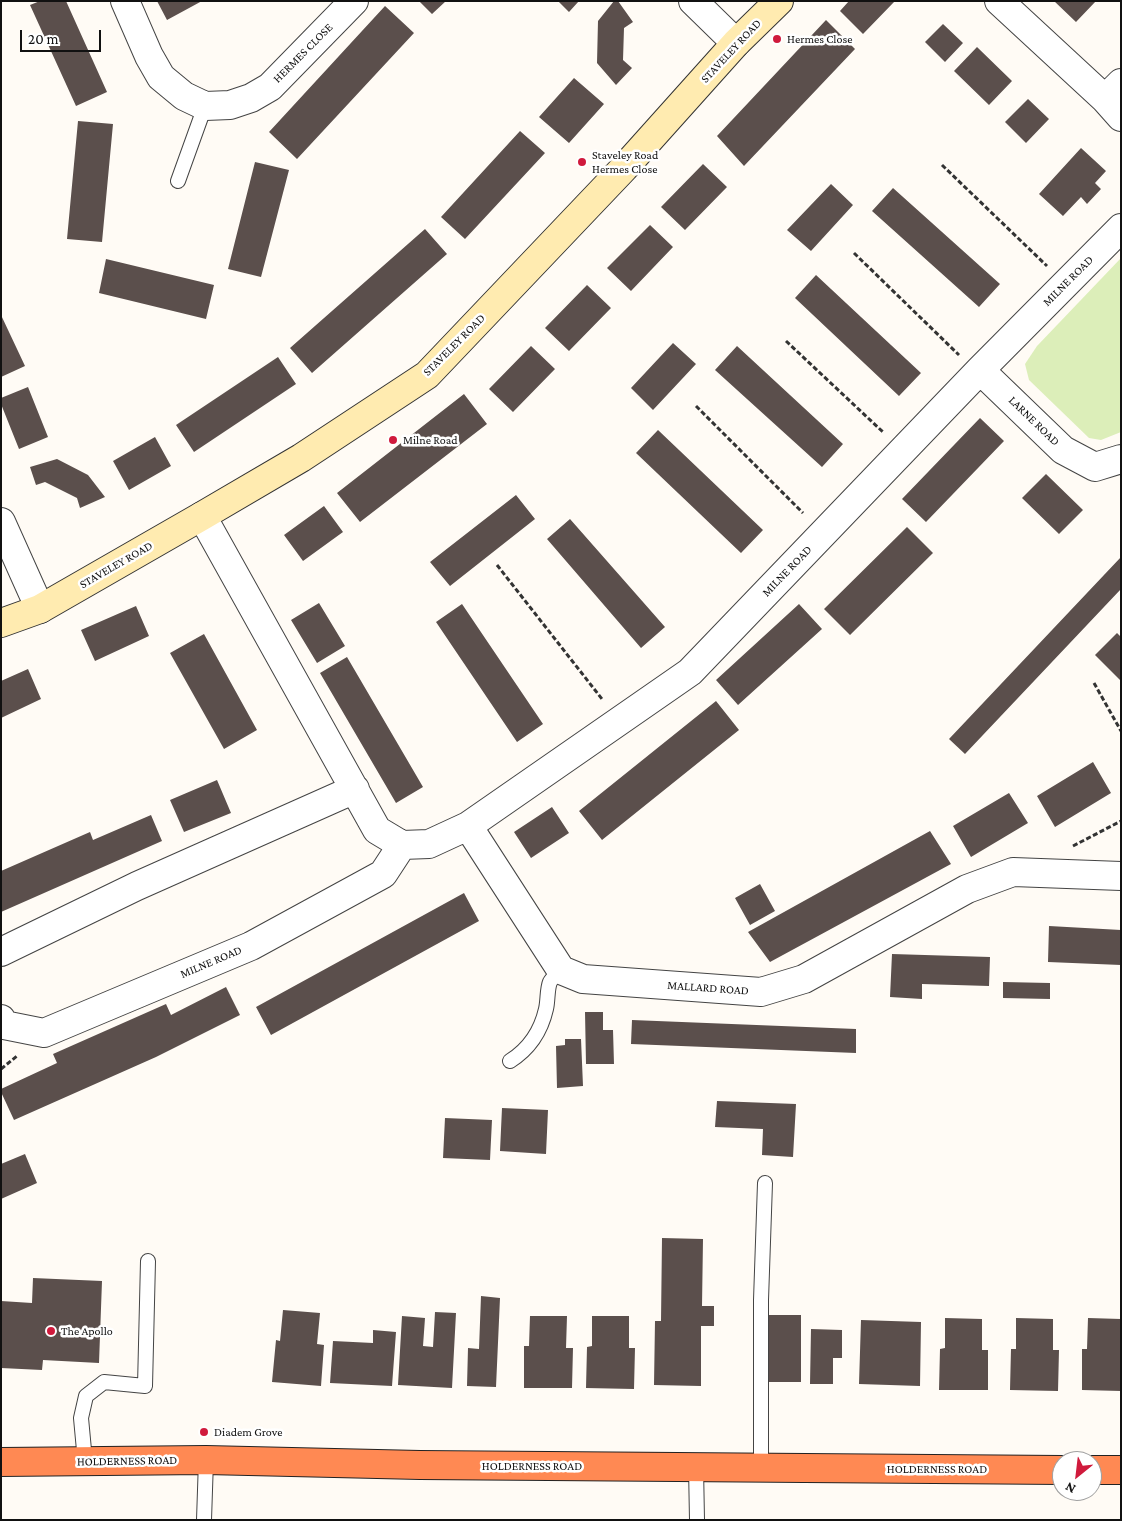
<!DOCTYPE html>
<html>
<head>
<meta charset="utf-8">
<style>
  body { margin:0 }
  #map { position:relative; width:1122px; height:1521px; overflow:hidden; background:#fffbf5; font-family:"Crimson Pro",serif }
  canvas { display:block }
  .frame { position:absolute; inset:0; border:2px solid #111; pointer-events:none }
  .north { position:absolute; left:1052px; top:1451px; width:50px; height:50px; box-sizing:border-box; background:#fff; border:1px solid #a0a0a0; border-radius:50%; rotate:209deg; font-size:14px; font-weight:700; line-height:20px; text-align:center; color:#111 }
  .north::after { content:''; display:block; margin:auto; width:18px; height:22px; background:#d01a3c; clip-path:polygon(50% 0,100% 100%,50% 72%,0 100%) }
  .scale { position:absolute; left:20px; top:30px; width:81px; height:22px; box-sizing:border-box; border:2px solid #111; border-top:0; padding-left:6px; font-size:15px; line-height:18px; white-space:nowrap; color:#111; -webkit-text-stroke:4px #fff; paint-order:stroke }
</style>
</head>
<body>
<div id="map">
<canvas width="1122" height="1521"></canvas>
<div class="frame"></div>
<div class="north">N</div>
<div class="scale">20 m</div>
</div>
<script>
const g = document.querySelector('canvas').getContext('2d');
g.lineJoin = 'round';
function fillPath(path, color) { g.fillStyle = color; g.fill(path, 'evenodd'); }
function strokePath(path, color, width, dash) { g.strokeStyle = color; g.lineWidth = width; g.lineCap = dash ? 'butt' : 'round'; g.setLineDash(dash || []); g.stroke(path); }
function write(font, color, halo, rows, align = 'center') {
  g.font = font + ' "Crimson Pro",serif'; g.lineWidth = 5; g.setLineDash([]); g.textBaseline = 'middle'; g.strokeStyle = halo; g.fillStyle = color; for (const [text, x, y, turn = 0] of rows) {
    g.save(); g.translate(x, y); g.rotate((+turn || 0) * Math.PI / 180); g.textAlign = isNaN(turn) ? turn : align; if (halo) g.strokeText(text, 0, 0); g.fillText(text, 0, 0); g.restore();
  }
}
fillPath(new Path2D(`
  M1121,258V432L1101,440L1089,438L1029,380L1025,364L1037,346Z`), '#dceeb9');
fillPath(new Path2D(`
  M40,1H66L107,92L76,106L30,5Z
  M157,1H202L167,20Z
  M419,1H446L432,14Z
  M558,1H579L569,12Z
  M614,1H618L633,22L624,28L623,60L632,68L616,85L597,63L598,21Z
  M849,1H895L863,34L840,11Z
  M1054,1H1096L1076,22Z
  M385,6L414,33L297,159L269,132Z
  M826,20L855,49L744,166L717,136Z
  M943,24L963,43L945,62L925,42Z
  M977,47L1012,81L989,105L954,71Z
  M574,78L604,104L569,143L539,117Z
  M1028,99L1049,119L1026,143L1005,122Z
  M78,121L113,124L102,242L67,239Z
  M520,131L545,153L465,239L441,217Z
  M1081,148L1106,171L1095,183L1101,189L1087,204L1081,197L1063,216L1039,194Z
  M255,162L289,170L261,277L228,269Z
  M703,164L727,187L685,230L661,207Z
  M831,184L853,205L811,251L787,230Z
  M893,188L1000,284L979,307L872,211Z
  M650,225L673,247L631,291L607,268Z
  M425,229L447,254L312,373L290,348Z
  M106,259L214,285L206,319L99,293Z
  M816,275L921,373L899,396L795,298Z
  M587,285L611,308L569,351L545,328Z
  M1,315L25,366L1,377Z
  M673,343L696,364L653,410L631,388Z
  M531,346L555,369L513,412L489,389Z
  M737,346L843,444L822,467L715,370Z
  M278,357L296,384L194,452L176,425Z
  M28,387L48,437L19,449L1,404V398Z
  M464,394L487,424L360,522L337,493Z
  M980,418L1004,441L926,522L902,499Z
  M658,430L763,530L741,553L636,453Z
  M155,437L171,466L129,490L113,461Z
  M57,459L88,475L105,497L80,508L77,498L45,482L36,485L30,467Z
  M1046,474L1083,510L1059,534L1022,498Z
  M516,495L535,519L450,586L430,562Z
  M324,506L343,532L303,561L284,535Z
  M570,519L665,627L641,648L547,539Z
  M907,527L933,553L850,635L824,609Z
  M1121,557V589L965,754L949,739Z
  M319,603L345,646L317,663L291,620Z
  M462,604L543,724L517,742L436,622Z
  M799,604L822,629L738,705L716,680Z
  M136,606L149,636L95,661L81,630Z
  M1117,633L1121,637V681L1095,655Z
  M204,634L257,730L224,749L170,653Z
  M347,657L423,787L396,803L320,673Z
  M28,669L41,699L1,718V681Z
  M716,701L739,730L602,840L579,811Z
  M1093,762L1111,793L1055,827L1037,796Z
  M217,780L231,813L184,832L170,800Z
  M1009,793L1028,823L971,857L953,826Z
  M552,807L569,833L531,858L514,832Z
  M151,815L162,841L1,912V871L90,832L93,840Z
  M930,831L951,864L770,962L748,932Z
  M760,884L775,911L750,925L735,898Z
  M464,893L479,921L271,1035L256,1007Z
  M1049,926L1121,930V965L1048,962Z
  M892,954L990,957L989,986L922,984V999L890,997Z
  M1003,982L1050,983V999L1003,998Z
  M226,987L240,1015L156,1057L14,1120L1,1092V1089L57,1063L53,1054L166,1004L171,1015Z
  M585,1012H603V1030H613L614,1064H586Z
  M632,1020L856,1029V1053L631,1044Z
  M565,1039H581L583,1086L557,1088L556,1046L565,1045Z
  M717,1101L796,1104L793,1157L762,1155L763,1129L715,1127Z
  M502,1108L548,1110L546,1154L500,1151Z
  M445,1118L492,1120L490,1160L443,1158Z
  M25,1154L37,1183L1,1199V1164Z
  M662,1238L703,1239L702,1306H714V1326H701V1386L654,1385L655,1321H661Z
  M33,1278L102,1281L99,1363L43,1360L42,1370L1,1368V1301L32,1303Z
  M481,1296L500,1298L496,1387L467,1386L468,1348L479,1349Z
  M283,1310L320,1313L317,1344L324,1345L321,1386L272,1382L276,1340L280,1341Z
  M435,1312L456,1313L452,1388L398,1385L402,1316L425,1318L423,1346L433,1347Z
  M768,1315H801V1382H767Z
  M530,1316H567L566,1348H573L572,1388H524V1346H529Z
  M592,1316H629V1348H635L634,1389L586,1388L587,1347L592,1346Z
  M945,1318L982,1319V1350H988V1390H939L940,1349L945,1348Z
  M1016,1318L1053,1319V1350H1059L1058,1391L1010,1390L1011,1349H1016Z
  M1088,1318L1121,1319V1391L1082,1390V1349H1087Z
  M861,1320L921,1322L920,1386L859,1384Z
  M811,1329L842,1330V1358H833V1384H810Z
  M373,1330L396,1332L392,1386L330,1383L333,1341L373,1343Z`), '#5b4f4c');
const lane = new Path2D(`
  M178,181L205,106
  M510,1061C529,1049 541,1031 546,1009C548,1001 547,989 550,982C552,978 558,974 561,970
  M85,1461L81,1418L86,1396L104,1382L145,1386L148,1261
  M696,1467L697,1520
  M761,1468V1300L765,1183
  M204,1520L206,1460`);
const street = new Path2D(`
  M125,1L149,56L161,77L184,96L205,106L230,105L251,98L270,87L354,1
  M693,1L736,43
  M999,1L1105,99L1121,117
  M1105,99L1121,83
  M980,370L1063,450L1095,467L1121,459
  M202,516L377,830L402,845L429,844L468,826L690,672L980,370L1121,228
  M1,522L40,609
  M468,826L561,970L583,979L761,992L804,979L967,889L1013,872L1121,876
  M1,952L137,886L355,789
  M1,1019L4,1025L44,1033L251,946L383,874L402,845`);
const secondary = new Path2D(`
  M1,623L40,609L202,516L301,458L427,375L624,168L736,43L779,1`);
const highway = new Path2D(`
  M1,1462L206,1460L420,1465L1062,1470
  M1092,1470H1121`);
strokePath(lane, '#444', 16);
strokePath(street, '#444', 30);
strokePath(secondary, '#333', 30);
strokePath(highway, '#222', 30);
strokePath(new Path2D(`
  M942,165L1047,266
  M854,253L959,355
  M786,341L884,433
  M696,406L803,513
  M497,565L602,699
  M1094,683L1121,731
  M1073,846L1121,821
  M1,1069L17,1056`), '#333', 3, [5, 2.5]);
strokePath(lane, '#fff', 14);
strokePath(street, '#fff', 28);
strokePath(secondary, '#ffebb0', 28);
strokePath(highway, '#ff8953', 28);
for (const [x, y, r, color] of [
  [777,39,5,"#d01a3c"],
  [582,162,5,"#d01a3c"],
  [393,440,5,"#d01a3c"],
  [51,1331,5,"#d01a3c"],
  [204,1432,5,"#d01a3c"]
]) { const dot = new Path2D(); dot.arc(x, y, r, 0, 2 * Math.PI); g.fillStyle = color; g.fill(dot); strokePath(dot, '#fff', 2); }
write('12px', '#111', '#fff', [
  ["Hermes Close",787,39],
  ["Staveley Road",592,155],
  ["Hermes Close",592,169],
  ["Milne Road",403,440],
  ["The Apollo",61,1331],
  ["Diadem Grove",214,1432]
], 'left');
write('12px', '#111', '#fff', [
  ["STAVELEY ROAD",731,51,-47],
  ["HERMES CLOSE",303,53,-45],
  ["MILNE ROAD",1068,281,-45],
  ["STAVELEY ROAD",454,345,-45],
  ["LARNE ROAD",1034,421,44],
  ["STAVELEY ROAD",116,565,-30],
  ["MILNE ROAD",787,571,-46],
  ["MILNE ROAD",211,962,-23],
  ["MALLARD ROAD",708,988,4],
  ["HOLDERNESS ROAD",127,1461,-1],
  ["HOLDERNESS ROAD",532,1466],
  ["HOLDERNESS ROAD",937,1469]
]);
</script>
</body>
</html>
